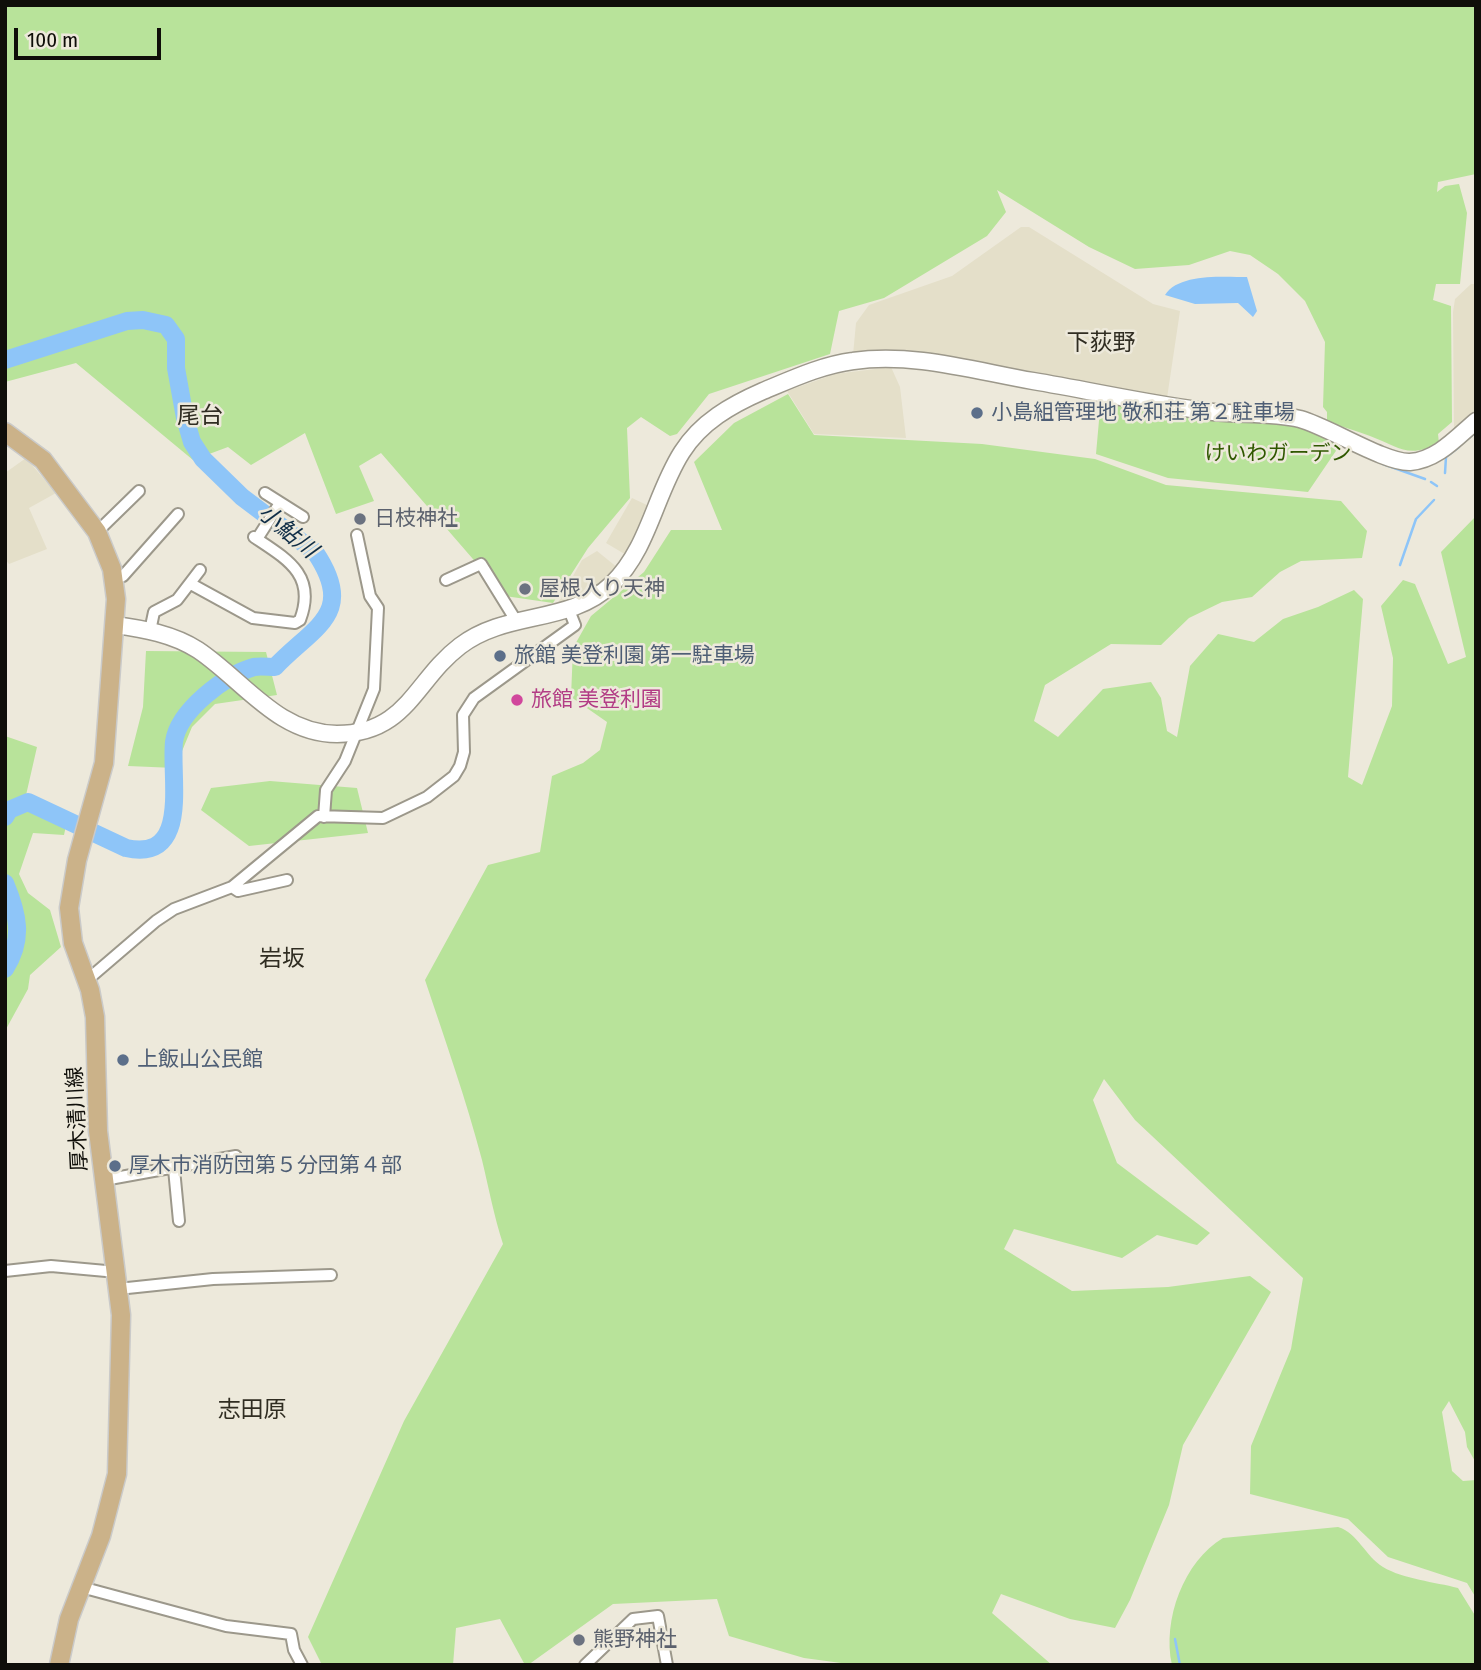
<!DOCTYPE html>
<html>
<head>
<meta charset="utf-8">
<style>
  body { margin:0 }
  #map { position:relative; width:1481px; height:1670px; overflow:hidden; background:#ede9db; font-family:"Fira Sans Condensed",sans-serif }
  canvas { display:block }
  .frame { position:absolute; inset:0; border:7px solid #0f0e09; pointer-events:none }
  .scale { position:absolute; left:14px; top:28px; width:147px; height:32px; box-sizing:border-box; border:4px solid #0f0e09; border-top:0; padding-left:9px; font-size:21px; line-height:24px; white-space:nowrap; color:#0f0e09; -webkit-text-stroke:5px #ede9db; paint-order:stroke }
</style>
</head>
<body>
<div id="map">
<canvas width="1481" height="1670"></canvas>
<div class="frame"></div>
<div class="scale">100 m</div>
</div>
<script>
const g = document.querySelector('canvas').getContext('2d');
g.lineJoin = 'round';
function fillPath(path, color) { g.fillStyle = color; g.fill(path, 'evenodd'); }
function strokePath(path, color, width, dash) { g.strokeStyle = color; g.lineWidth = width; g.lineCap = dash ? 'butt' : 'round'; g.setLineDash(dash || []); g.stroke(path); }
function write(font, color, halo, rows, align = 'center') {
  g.font = font + ' "Fira Sans Condensed","Noto Sans JP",sans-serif'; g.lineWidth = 5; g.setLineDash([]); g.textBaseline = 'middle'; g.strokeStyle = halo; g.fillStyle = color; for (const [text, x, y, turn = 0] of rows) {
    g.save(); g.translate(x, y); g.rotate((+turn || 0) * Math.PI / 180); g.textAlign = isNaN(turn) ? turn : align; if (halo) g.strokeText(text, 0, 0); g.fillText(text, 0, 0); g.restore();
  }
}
fillPath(new Path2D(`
  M1021,227H1029L1153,304L1180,311L1167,398L853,355L856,323L869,305L952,276Z
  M1471,284H1476V414L1454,430L1453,312L1455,299Z
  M891,367L900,387L906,438L814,434L787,391L835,374Z
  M26,458L56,493L29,508L47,549L9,564L5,559V473Z
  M632,498L649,506L628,556L606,543Z
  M597,551L618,568L598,588L555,608L582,560Z`), '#e4dfc9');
fillPath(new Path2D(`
  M5,5H1476V174L1438,182L1437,192L1445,186L1459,184L1467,213L1460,284H1436L1433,300L1451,306L1452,422L1438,434L1439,443C1408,459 1399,447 1370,436C1356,431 1342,426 1327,422V412L1323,407L1325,342L1305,301L1278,274L1250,255L1230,251L1189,265L1135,269L1089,247L997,190L1006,212L987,236L884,298L839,311L830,354L709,394L677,434L670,436L641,417L627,428L630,498L588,548L553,603L505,596L381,453L359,466L374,501L336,514L305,433L251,465L228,447L193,460L76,363L5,382Z
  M788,394L814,435L982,444L1095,459L1166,485L1341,501L1367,531L1362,558L1301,561L1280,572L1252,597L1222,602L1189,618L1161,645L1111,644L1045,685L1034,721L1058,737L1103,689L1151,682L1161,698L1167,731L1177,737L1190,666L1218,634L1254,642L1283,619L1318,607L1354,590L1363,599L1348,777L1362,785L1392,706L1393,658L1381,606L1403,580L1415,584L1448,664L1466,657L1441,552L1476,516V1463L1467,1447L1465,1432L1449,1401L1442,1412L1452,1471L1463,1481L1476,1480V1598L1467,1583L1388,1557L1348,1519L1250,1494L1251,1446L1291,1349L1303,1278L1135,1120L1104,1079L1093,1100L1117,1163L1210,1233L1197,1245L1157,1235L1122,1258L1014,1229L1004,1249L1072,1291L1168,1287L1250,1276L1271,1292L1183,1445L1169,1505L1130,1600L1115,1628L1070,1619L1001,1594L992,1613L1052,1665H856L804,1658L729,1636L717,1599L613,1604L528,1665H525L500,1619L456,1628L453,1665H322L308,1637L404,1421L503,1244C494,1216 489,1189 482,1160C466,1099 445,1040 425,980L488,865L540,852L552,776L583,763L600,750L607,722L571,697L573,648L591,616L644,572L671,530H722L694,462L734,423Z
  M1101,398L1291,421L1342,442L1308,492L1168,478L1096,454Z
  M146,651L266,652L277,695L215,704L192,727L175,768L128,766L143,707Z
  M5,736L37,747L24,804L67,821L64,835L33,833L19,874L28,893L50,910L61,947L30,975L28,989L5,1031Z
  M270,781L357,788L368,833L249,846L201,810L211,788Z
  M1338,1527C1358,1533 1365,1556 1383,1567C1403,1579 1435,1582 1458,1588L1476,1617V1665H1172C1162,1620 1184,1561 1223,1538Z`), '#b8e39a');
fillPath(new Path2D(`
  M1247,277L1257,311L1253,317L1238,303L1195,304L1165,295C1179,273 1223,277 1247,277Z`), '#8ec5f8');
strokePath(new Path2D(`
  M1464,442L1476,432
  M1383,464L1425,479
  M1445,473L1446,457L1459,447
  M1431,482L1437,486
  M1400,565L1416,519L1434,500
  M1175,1639L1180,1665`), '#8ec5f8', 2.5);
strokePath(new Path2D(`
  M5,360L127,321L143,320L166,325L176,339V368L185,418L192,442L203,459L242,497L315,552C357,614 314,626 275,667C269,667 260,666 254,667C225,675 178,711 174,742C170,779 191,862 126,848L28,802L9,810L5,817
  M5,883C18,914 24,939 5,969`), '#8ec5f8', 18);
const street = new Path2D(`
  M265,493L303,517
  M97,532L139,491
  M257,539L280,503
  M114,579L123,576L178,514
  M446,580L481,564L515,619
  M191,584L253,618L295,623L300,620C317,575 287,559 254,537
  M150,631L154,612L177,600L200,570
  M324,817L326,790L345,761L374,689L378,608L370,596L357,535
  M232,887L238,891L287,880
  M86,981L156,921L174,909L232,887L318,816L383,818L427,797L454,776L460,766L464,752L463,715L474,698L575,625L569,610
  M174,1169L179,1221
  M104,1180L236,1156
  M5,1271L51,1266L117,1272
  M118,1289L213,1279L331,1275
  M81,1587L226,1626L291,1634L294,1650L302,1665
  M585,1665L633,1619L658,1616L667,1665`);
const secondary = new Path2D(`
  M115,625C144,629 173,634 198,650C243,680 278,734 337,734C407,734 415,680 460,646C507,610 569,625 612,584C649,548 655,494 682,452C701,422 731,405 763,391C792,379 822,365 853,361C912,352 975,371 1033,381C1093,391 1153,405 1213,412C1241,415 1272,412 1300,419C1329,427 1385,463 1410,462C1437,460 1456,438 1476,421`);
const primary = new Path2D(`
  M5,432L43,460L97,532L112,569L116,599L104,763L77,860L69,908L73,943L90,990L95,1017L98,1131L121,1315L117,1474L101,1536L69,1619L59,1665`);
strokePath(street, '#9c988b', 14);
strokePath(secondary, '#9c988b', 19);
strokePath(primary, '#cacac9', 21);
strokePath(street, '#fff', 10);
strokePath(secondary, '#fff', 16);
strokePath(primary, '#cbb289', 18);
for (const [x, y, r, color] of [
  [977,413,7,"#5c6f8a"],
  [360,519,7,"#6b7280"],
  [525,589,7,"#6b7280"],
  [500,656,7,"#5c6f8a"],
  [517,700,7,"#d1479c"],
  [123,1060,7,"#5c6f8a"],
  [115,1166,7,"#5c6f8a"],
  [579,1640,7,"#6b7280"]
]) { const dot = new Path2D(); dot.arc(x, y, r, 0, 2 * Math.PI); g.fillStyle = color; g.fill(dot); strokePath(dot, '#ede9db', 2.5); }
write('21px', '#4e5e75', '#ede9db', [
  ["小島組管理地 敬和荘 第２駐車場",991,413],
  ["旅館 美登利園 第一駐車場",514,656],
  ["上飯山公民館",137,1060],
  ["厚木市消防団第５分団第４部",129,1166]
], 'left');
write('21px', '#305800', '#ede9db', [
  ["けいわガーデン",1278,454]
]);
write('21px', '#5b616d', '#ede9db', [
  ["日枝神社",374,519],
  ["屋根入り天神",539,589],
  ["熊野神社",593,1640]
], 'left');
write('21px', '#b23c85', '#ede9db', [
  ["旅館 美登利園",531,700]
], 'left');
write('21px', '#0f0e09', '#ede9db', [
  ["厚木清川線",78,1119,-93]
]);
write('23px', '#302d22', '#ede9db', [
  ["下荻野",1101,344],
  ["尾台",200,417],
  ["岩坂",282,960],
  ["志田原",252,1411]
]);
write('italic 23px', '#102e47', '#ede9db', [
  ["小鮎川",287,532,40]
]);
</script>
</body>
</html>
